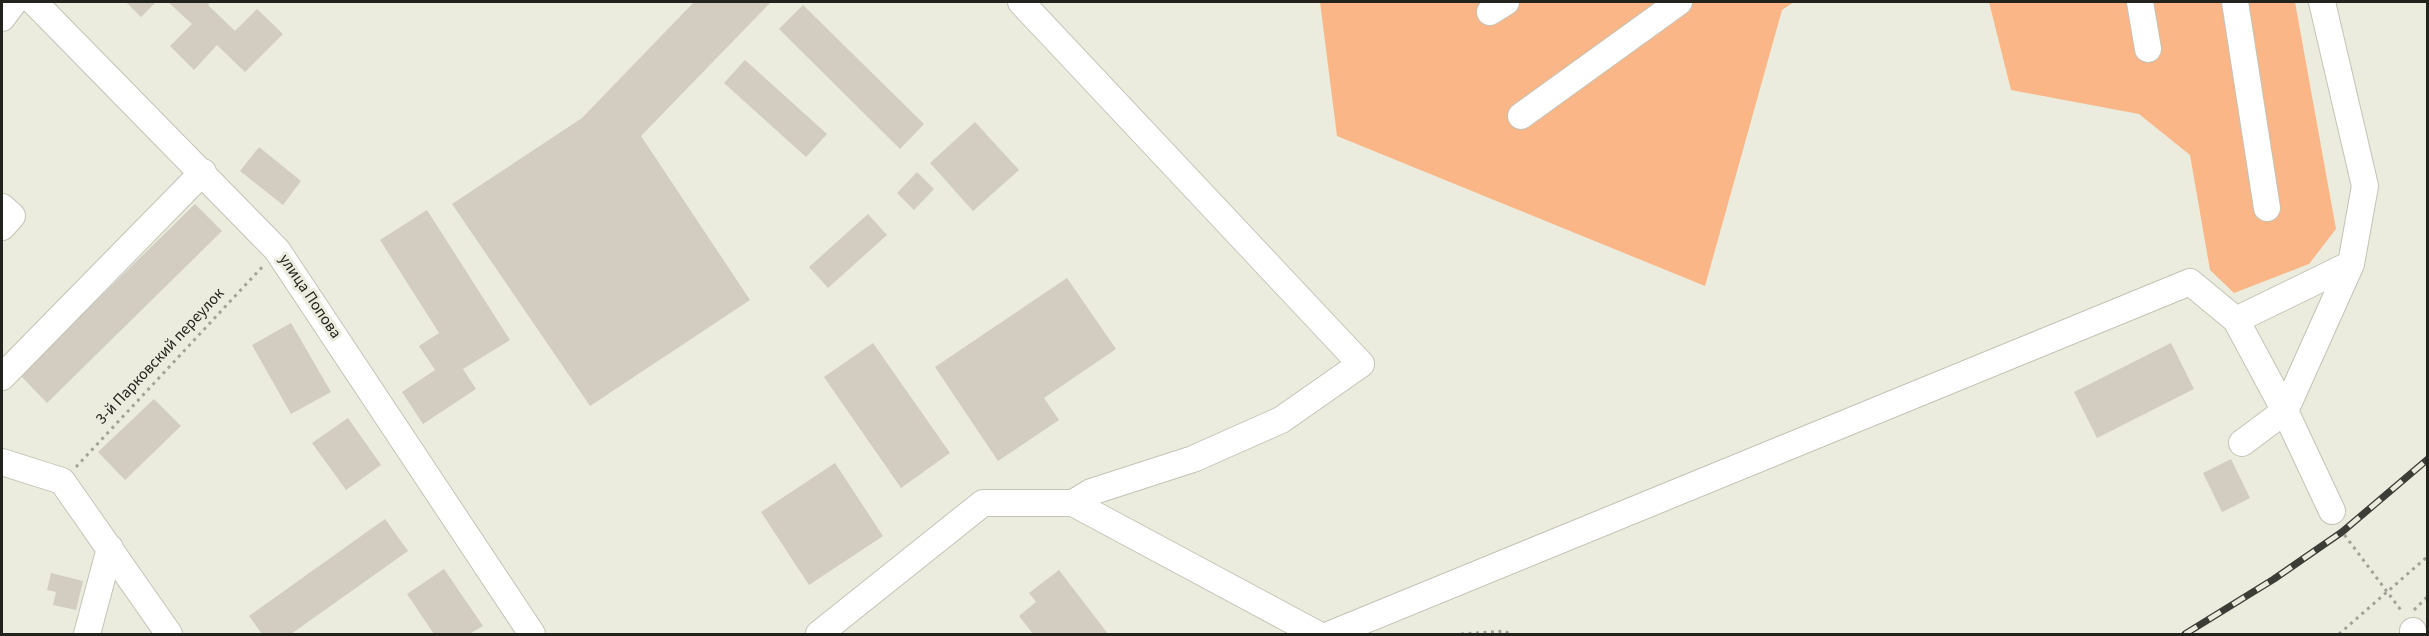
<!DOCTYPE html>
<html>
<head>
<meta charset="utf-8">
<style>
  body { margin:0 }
  #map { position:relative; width:2429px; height:636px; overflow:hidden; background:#ebecde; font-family:"Source Sans 3",sans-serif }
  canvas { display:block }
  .frame { position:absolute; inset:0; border:3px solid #23231e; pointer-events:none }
</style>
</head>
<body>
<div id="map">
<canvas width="2429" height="636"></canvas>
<div class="frame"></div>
</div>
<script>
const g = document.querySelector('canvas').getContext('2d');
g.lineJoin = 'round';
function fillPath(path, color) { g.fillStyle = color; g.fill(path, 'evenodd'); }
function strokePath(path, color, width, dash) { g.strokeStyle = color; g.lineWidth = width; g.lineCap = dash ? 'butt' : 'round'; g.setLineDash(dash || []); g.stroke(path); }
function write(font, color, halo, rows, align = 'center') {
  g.font = font + ' "Source Sans 3",sans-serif'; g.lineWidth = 6; g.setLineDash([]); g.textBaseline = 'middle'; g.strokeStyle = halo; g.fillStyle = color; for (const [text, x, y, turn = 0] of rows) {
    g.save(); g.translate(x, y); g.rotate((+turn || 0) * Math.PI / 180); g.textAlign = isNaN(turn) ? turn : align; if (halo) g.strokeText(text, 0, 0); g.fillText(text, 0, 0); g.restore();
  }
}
fillPath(new Path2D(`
  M1320,2H1794L1782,10L1705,286L1337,136Z
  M1989,2H2295L2336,229L2309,264L2234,293L2210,270L2190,155L2139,114L2011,90Z`), '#fab687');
fillPath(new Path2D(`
  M126,2H156L141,17Z
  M168,2H211L208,5L235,31L257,9L283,34L245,72L217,45L194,70L170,46L192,24Z
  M694,2H771L641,136L750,300L590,406L452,204L582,118Z
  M803,5L924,124L900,149L779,29Z
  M745,60L827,134L806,157L724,83Z
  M975,122L1019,170L973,211L930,163Z
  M259,147L301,181L283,205L240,171Z
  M917,172L934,189L914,210L897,193Z
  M195,204L222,231L47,403L20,375Z
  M427,210L510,340L463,369L476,389L423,424L402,392L435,370L419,346L439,333L380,240Z
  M868,214L887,235L828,288L809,267Z
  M1067,278L1116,349L1044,398L1059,420L998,461L935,367Z
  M291,323L331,392L291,414L252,345Z
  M873,343L950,453L901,488L824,377Z
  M2171,343L2194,389L2097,438L2074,392Z
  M154,399L181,426L125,480L98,452Z
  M348,418L381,465L346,490L312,443Z
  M2231,459L2250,498L2222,512L2203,473Z
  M835,463L883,536L809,585L761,512Z
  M385,519L408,551L291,634H262L249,616Z
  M444,569L483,626L469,634H434L407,594Z
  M1059,570L1108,634H1033L1019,616L1036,602L1029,593Z
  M51,573L83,581L76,610L53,605L56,592L47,590Z`), '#d3ccc0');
const minor = new Path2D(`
  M34,2L277,250L532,634
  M1021,2L1361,364L1281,420L1193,459L1091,492L1073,503
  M2140,2L2148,49
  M2235,2L2267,208
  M1490,12L1506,2
  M2,18L14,2
  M1521,116L1679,2
  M2,207L12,216L2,227
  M2236,320L2351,264L2365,186L2322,2
  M2,377L203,172
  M2,462L62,481L169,634
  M2332,511L2285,411L2351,264
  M87,634L110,548
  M819,634L983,503H1073L1317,634
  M1331,634L2190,282L2236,320L2285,411L2242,443
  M2413,634V631`);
strokePath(minor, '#c3c3b6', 28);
strokePath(new Path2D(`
  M76,467L264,265
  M2340,529L2403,613
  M2414,610L2428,596
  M1461,634L1504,631L1510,634
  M2339,634L2428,556`), '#a2a298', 3, [3, 4.5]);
strokePath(minor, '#fff', 26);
const rail = new Path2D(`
  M2185,634L2274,579L2342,532L2428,459`);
strokePath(rail, '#3d3d37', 7);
strokePath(rail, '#ebecde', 4.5, [14]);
write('16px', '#23231e', '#ebecde', [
  ["улица Попова",309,297,56],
  ["3-й Парковский переулок",161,357,-47]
]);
</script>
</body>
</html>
